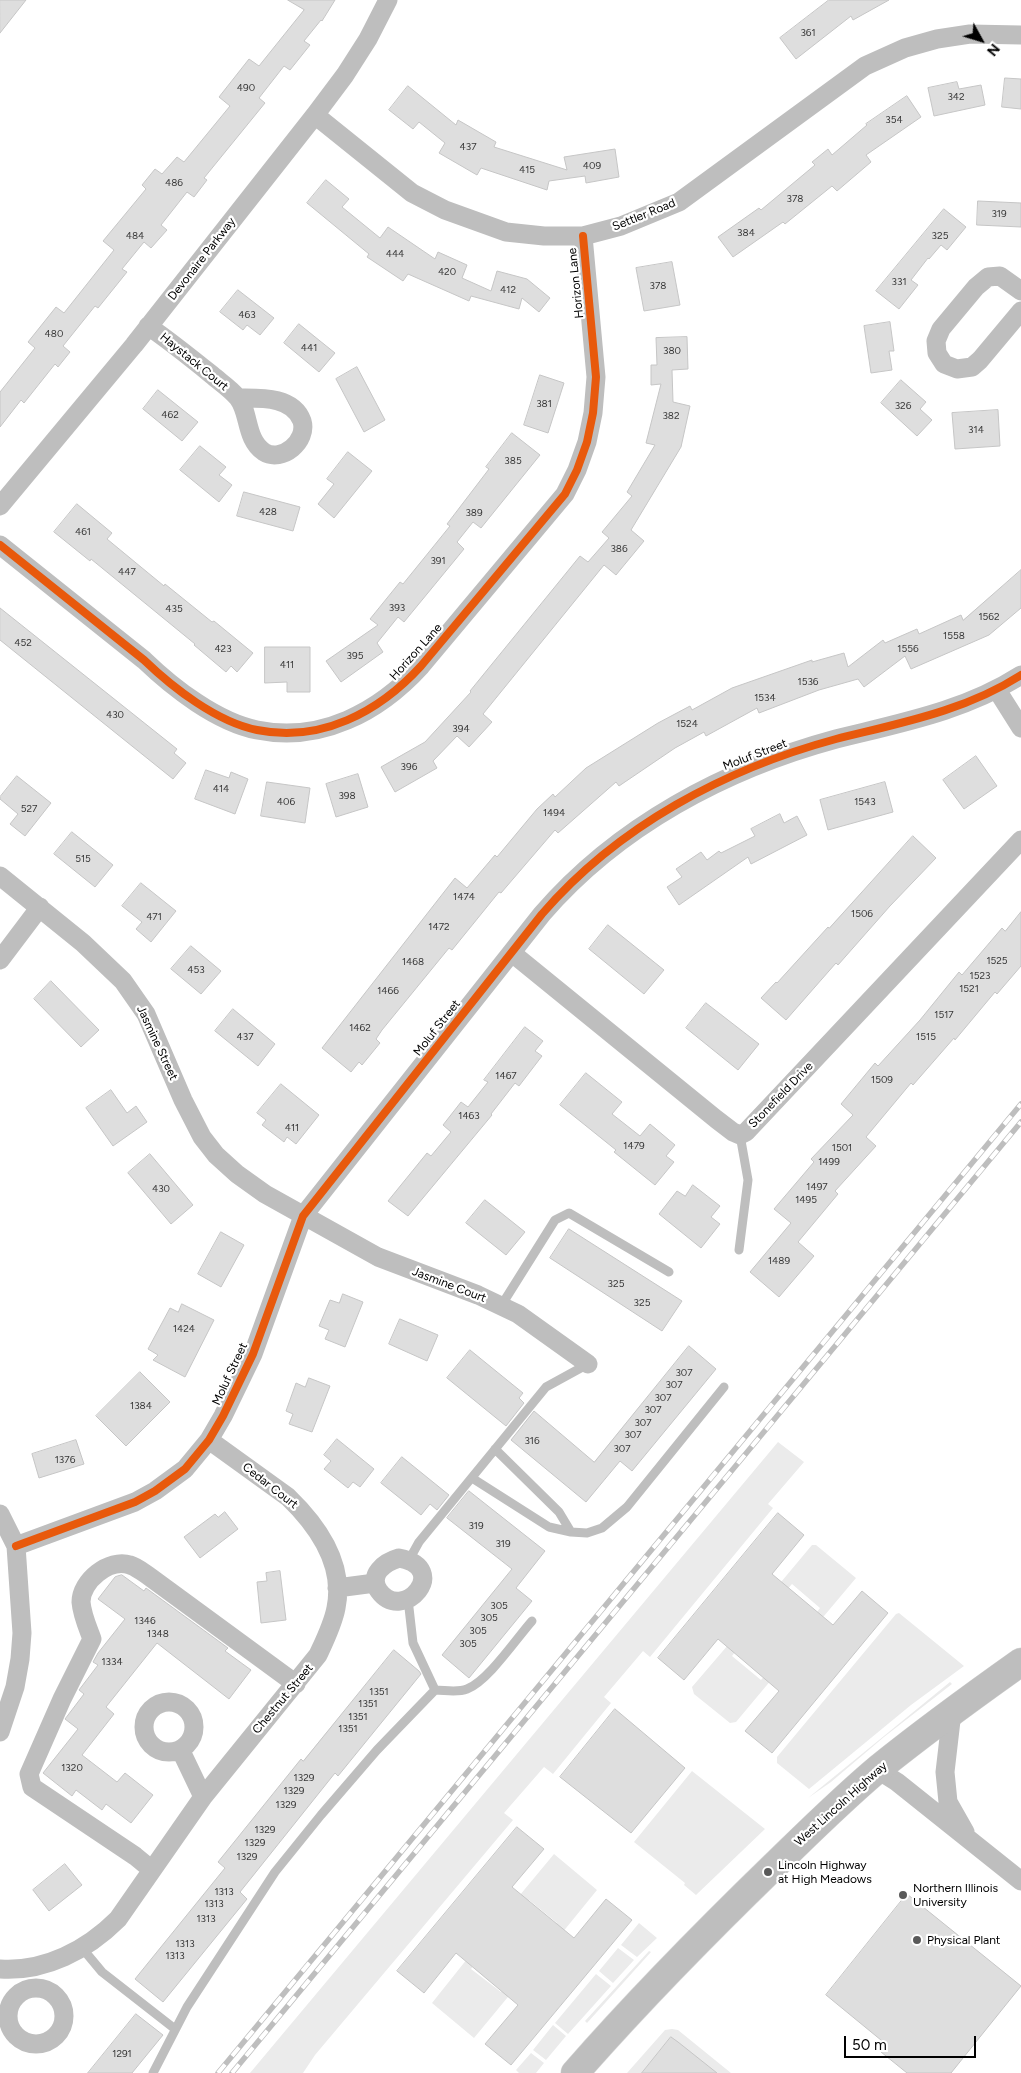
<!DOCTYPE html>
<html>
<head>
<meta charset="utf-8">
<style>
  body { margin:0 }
  #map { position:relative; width:1021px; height:2073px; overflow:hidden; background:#fff; font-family:Figtree,sans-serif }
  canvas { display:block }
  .north { position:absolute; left:956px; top:15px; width:50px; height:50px; -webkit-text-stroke:4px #fff; paint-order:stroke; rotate:129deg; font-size:14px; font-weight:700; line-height:20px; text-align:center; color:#000 }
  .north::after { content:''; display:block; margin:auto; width:18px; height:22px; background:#000; clip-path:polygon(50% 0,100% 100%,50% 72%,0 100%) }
  .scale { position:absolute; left:844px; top:2036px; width:132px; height:22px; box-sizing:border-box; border:2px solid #000; border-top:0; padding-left:6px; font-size:15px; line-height:18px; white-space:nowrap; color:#000; -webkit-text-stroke:4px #fff; paint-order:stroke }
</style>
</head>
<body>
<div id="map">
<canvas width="1021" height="2073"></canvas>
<div class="north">N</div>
<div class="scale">50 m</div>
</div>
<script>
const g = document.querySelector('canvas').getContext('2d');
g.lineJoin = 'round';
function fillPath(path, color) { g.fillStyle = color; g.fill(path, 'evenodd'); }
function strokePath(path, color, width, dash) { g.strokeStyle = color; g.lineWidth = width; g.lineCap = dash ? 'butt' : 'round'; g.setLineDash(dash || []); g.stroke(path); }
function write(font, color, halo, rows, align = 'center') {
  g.font = font + ' Figtree,sans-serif'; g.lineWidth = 4.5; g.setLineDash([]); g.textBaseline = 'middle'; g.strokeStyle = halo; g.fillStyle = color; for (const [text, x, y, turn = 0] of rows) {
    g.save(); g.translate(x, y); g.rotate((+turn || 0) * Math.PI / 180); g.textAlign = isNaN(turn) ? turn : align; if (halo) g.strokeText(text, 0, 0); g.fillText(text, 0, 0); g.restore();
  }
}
fillPath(new Path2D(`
  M778,1442L804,1462L768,1504L773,1508L650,1657L643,1651L604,1697L611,1703L553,1774L544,1767L504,1813L513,1820L315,2055L303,2073H250Z
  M812,1545H816L856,1578L808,1635L803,1631L820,1608L792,1584L773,1606L766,1600Z
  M899,1613L964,1666L911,1705L809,1789L777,1763V1757L896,1614Z
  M740,1631L747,1637L732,1656L761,1680L776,1662L782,1667L736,1722L730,1723L694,1694L692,1687Z
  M950,1682L952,1684L884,1737L831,1782L808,1798Z
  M692,1771L765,1829L696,1895L684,1885L685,1883L634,1842Z
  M554,1854L597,1890L549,1949L541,1942L557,1923L529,1900L513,1919L505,1913Z
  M639,1923L657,1938L637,1957L621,1945Z
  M479,1944L485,1950L471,1969L501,1992L516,1975L522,1980L474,2038L432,2003Z
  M618,1948L634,1960L613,1983L599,1971Z
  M649,1951L651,1952L587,2023L585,2021Z
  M596,1974L611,1986L568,2034L555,2023Z
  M553,2025L566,2036L546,2060L533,2050Z
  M672,2029L678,2030L731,2073H627L665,2030Z
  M531,2053L544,2063L536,2073H519L516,2070Z`), '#ebebeb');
const building = new Path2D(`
  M0,0H26L0,33Z
  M288,0H335L322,21L321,20L304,41L310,45L290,70L284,66L259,98L265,103L204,178L207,180L194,197L187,192L161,225L167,230L151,248L144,242L122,269L127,272L98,308L95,306L63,346L70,352L58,367L55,364L24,403L21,400L0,427V392L35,348L28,342L56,307L64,313L114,250L103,241L146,189L142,185L155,169L162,174L177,157L184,162L230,106L219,97L249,59L259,66L304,10Z
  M829,0H889L853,20L851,16L796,59L780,38Z
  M1005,78L1021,79V109L1002,107Z
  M957,82L959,89L981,85L985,105L934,116L928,88Z
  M408,86L456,125L458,120L496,142L494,147L567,170L564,157L615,149L619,177L586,183L585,176L549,181L547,190L481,168L477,175L439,153L445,143L419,122L413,129L389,110Z
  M907,96L921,117L866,155L871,162L837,191L832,186L785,224L783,222L733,257L718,237L759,208L761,210L815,165L812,162L828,149L832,155L867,125L866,124Z
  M326,180L349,199L342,207L380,238L388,227L435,259L438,252L467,265L462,278L491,291L497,271L527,279L550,298L539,312L522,298L519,309L471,296L469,301L408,274L403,281L367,257L369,254L307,203Z
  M978,201L1021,203V227L977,225Z
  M944,209L966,227L947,250L941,245L929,259L928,258L911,280L918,285L899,309L876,291Z
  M672,262L680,305L644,311L636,268Z
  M238,290L274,318L260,335L247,325L243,330L220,312Z
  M890,322L894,351H889L892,370L871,373L864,326Z
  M299,324L335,353L319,372L284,343Z
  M687,337L688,369L672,370L673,402L690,406L681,447L631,530L644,541L616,575L604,565L483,714L492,722L469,747L457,736L433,761L437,768L395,792L381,767L425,742L471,692L470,691L580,556L588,562L609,538L602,532L632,496L627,492L655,445L646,443L661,384L651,385V365H657L656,338Z
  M357,367L385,420L364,432L336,379Z
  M540,375L564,383L548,433L524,425Z
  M901,380L926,402L920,409L932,420L917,436L881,403Z
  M158,390L198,422L182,441L143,409Z
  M998,410L1000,446L955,449L952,413Z
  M512,433L540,455L481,528L473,522L457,542L464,549L404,622L398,617L377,643L383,652L341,682L326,661L378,625L370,619L400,582L403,584L450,526L447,524L489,469L486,467Z
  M200,446L226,467L219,475L232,485L219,502L180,470Z
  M348,452L372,471L334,518L318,504L334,484L327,479Z
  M244,492L300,507L293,531L237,516Z
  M77,504L112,533L107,539L164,586L165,584L212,622L214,621L253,653L237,672L231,666L226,672L194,645L195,644L91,559L90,561L54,532Z
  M1021,570V608L989,635L911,669L905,656L864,687L858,679L819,690L759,713L757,708L706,736L704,732L675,748L619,786L616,782L558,833L555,830L501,893L499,892L452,950L449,948L382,1030L376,1039L380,1043L362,1065L359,1062L351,1072L322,1048L455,878L467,888L495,855L497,857L537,809L553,794L555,797L586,768L658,723L690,706L692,710L732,688L812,660V662L844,653L848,667L883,640L885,643L917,629L919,634L961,615L963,620Z
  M0,608L177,749L174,753L186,763L173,779L0,640Z
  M265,647H310V692H287V682L265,683Z
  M976,756L997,786L964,809L943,780Z
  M206,770L229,778L231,772L248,779L235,814L195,799Z
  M358,774L368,807L336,817L326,784Z
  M17,776L51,803L25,836L10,824L18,814L0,799V797Z
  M267,782L310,788L305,823L261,816Z
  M885,782L893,812L828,830L820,800Z
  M780,814L784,823L797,816L807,835L751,864L748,857L679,905L667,887L682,877L676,869L701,852L707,860L719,851L721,853L755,836L751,829Z
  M72,832L113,865L95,887L54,854Z
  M913,836L936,858L890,906L838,965L836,963L786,1020L761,998L776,982L777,983L828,927L829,928Z
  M141,883L176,911L151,942L136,929L142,922L122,906Z
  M1021,912V966L997,994L995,992L955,1040L954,1038L913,1085L911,1083L866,1137L876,1146L835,1191L838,1194L798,1242L814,1256L779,1297L750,1272L791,1223L774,1209L814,1162L811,1159L853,1115L841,1104L875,1063L878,1066L920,1020L959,972L962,975L1002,928L1005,931Z
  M608,925L664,970L644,994L589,949Z
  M191,946L221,971L201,994L171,969Z
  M51,981L99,1030L81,1047L34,999Z
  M706,1003L759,1044L738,1070L686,1028Z
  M233,1009L275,1044L258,1066L215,1031Z
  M525,1027L543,1041L535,1051L542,1056L519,1086L515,1083L491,1114L492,1115L408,1216L388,1201L427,1153L431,1156L451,1132L443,1125L461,1102L468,1107L488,1082L484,1080Z
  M586,1073L622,1102L612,1114L640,1136L650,1124L675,1145L666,1156L674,1162L655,1185L614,1152L616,1150L560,1105Z
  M281,1084L319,1115L296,1144L287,1137L284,1142L262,1125L266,1120L257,1113Z
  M111,1090L127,1113L136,1106L147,1122L113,1146L86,1108Z
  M150,1154L193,1205L171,1224L128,1173Z
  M693,1185L720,1206L711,1217L720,1224L701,1248L659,1214L677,1191L685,1196Z
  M485,1200L525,1232L506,1255L466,1223Z
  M569,1229L682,1301L662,1331L550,1258Z
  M221,1232L244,1245L221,1287L198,1274Z
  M343,1294L363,1302L345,1347L325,1339L329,1330L319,1326L330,1300L339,1303Z
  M182,1304L214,1320L185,1377L153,1360L158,1355L148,1349L170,1308L178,1312Z
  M400,1319L438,1335L427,1361L389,1344Z
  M689,1346L716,1369L632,1471L620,1461L586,1502L511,1440L534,1411L594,1462Z
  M470,1350L523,1393L519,1398L524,1403L506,1426L447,1378Z
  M140,1372L170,1402L126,1446L96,1416Z
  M309,1378L330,1386L312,1432L289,1424L293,1414L286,1411L296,1383L305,1387Z
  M337,1439L374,1469L360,1487L353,1482L348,1488L324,1469L331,1461L324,1455Z
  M76,1440L84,1464L39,1478L32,1454Z
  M402,1457L449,1495L437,1510L430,1504L421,1515L381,1483Z
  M469,1491L545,1551L516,1588L532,1601L469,1678L442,1655L512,1569L447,1518Z
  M225,1512L238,1529L200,1558L184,1537L215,1514L218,1517Z
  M778,1513L804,1535L772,1574L833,1625L862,1591L888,1613L772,1753L745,1731L779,1691L718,1639L684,1680L658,1658Z
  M280,1571L286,1620L261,1623L257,1582L267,1581L266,1573Z
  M122,1575L144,1591L146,1588L228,1648L225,1651L251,1670L229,1699L157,1643L106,1707L114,1714L82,1755L117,1782L125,1773L153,1795L131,1823L106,1804L102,1810L76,1790L72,1796L43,1773L78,1729L65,1719L84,1694L79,1690L98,1665L93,1662L98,1653L125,1619L98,1599L115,1577Z
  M394,1650L419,1671L421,1674L338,1776L335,1773L240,1892L247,1899L163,2002L135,1979L225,1868L218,1862L301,1759L303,1761Z
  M615,1709L685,1768L631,1833L560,1777Z
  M517,1827L544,1849L512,1887L574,1938L606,1899L632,1920L511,2065L485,2044L518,2005L456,1953L424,1993L397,1971Z
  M65,1864L82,1885L49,1911L33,1890Z
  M907,1894L1021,1986L951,2073H907L881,2052L887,2045L826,1995Z
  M136,2014L163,2035L132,2073H88Z
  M671,2037L678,2042L717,2073H642Z`);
fillPath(building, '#dedede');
strokePath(building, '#c6c6c6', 1);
const primary = new Path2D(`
  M575,2073C638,2001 705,1933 774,1866C808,1833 842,1799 879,1768C925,1731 973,1696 1021,1662`);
strokePath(primary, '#dbdbdb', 29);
strokePath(new Path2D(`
  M739,1250L748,1180L740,1135
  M501,1306L555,1220L569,1213L669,1272
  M472,1478L549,1527L571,1532L559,1512L495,1449
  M571,1532L587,1533L602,1528L627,1507L724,1387
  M409,1560L419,1542L546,1387L588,1364
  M435,1690C445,1690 457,1693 467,1689C488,1681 516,1639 532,1621
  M82,1948L102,1972L175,2029
  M0,2022L8,2011
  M153,2073L187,2007L275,1872L321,1815L377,1750L435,1690L413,1643L408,1599`), '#bebebe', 9);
strokePath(new Path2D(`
  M315,115L412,193L445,210L506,232L544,236H583L621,226L679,202L865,66L905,48L937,39L970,34L1021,35
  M1021,291L1000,276L988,277L976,287L941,329L936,341L937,353L944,364L957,369L972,367L980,360L1021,311
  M148,326C170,341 191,358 212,375C220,382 231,389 238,398C250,413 245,439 264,452C282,463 308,441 302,421C293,396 260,398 239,398
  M0,506L134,345L315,115L345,75L368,39L388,0
  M0,545L144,660C173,688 217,722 257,730C321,743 379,712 421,666L565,494L577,470L587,442L593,413L596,377L583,236
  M997,690L1021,728
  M0,876L83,943L123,981L146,1014L183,1100L202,1137L216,1155L237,1174L265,1194L378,1257L478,1295L518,1314L588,1364
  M512,953L716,1119L733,1132L740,1135L746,1132L1021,840
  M0,960L40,907
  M0,1514L16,1546L22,1633L20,1659L15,1687L0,1732
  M16,1546L135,1502L155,1491L185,1469L209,1440L223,1416L253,1354L303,1216L542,914C618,826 725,769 836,739C900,723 965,711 1021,675
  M399,1558C452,1568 403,1624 379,1591C367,1575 385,1562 399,1558Z
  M337,1588L375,1583
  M144 1727a25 25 0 1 1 50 0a25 25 0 1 1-50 0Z
  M952,1712L945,1772L948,1802L965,1832
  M878,1770L897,1782L1021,1881
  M203,1797L318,1655C325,1640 333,1624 336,1608C345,1564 318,1526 288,1497L209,1440
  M152,1870L135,1856L32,1787L29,1774L62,1699L92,1639C88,1628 82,1615 81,1602C81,1581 109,1558 130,1565C137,1567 144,1573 150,1577L296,1684
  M0,1969C45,1972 87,1950 118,1919L203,1797L181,1751
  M8 2016a28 28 0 1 1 56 0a28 28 0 1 1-56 0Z`), '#bebebe', 19);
strokePath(primary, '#bebebe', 28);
const rail = new Path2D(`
  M218,2073L1021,1104
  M232,2073L1021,1122`);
strokePath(rail, '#bebebe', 5.5);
strokePath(rail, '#fff', 4, [11]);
strokePath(new Path2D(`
  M0,545L144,660C173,688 217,722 257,730C321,743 379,712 421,666L565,494L577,470L587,442L593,413L596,377L583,236
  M16,1546L135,1502L155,1491L185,1469L209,1440L223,1416L253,1354L303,1216L542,914C618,826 725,769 836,739C900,723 965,711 1021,675`), '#e8590c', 8);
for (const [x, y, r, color] of [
  [768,1872,5,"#595959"],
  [903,1895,5,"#595959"],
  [917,1940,5,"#595959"]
]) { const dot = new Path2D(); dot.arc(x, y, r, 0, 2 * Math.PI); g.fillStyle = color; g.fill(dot); strokePath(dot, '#fff', 2); }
write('10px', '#383838', null, [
  ["361",808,33],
  ["490",246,88],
  ["342",956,97],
  ["354",894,120],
  ["437",468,147],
  ["409",592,166],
  ["415",527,170],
  ["486",174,183],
  ["378",795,199],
  ["319",999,214],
  ["384",746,233],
  ["484",135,236],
  ["325",940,236],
  ["444",395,254],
  ["420",447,272],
  ["331",899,282],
  ["378",658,286],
  ["412",508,290],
  ["463",247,315],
  ["480",54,334],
  ["441",309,348],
  ["380",672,351],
  ["381",544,404],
  ["326",903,406],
  ["462",170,415],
  ["382",671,416],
  ["314",976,430],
  ["385",513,461],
  ["428",268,512],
  ["389",474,513],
  ["461",83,532],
  ["386",619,549],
  ["391",438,561],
  ["447",127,572],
  ["393",397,608],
  ["435",174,609],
  ["1562",989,617],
  ["1558",954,636],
  ["452",23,643],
  ["423",223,649],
  ["1556",908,649],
  ["395",355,656],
  ["411",287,665],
  ["1536",808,682],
  ["1534",765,698],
  ["430",115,715],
  ["1524",687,724],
  ["394",461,729],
  ["396",409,767],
  ["414",221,789],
  ["398",347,796],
  ["406",286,802],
  ["1543",865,802],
  ["527",29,809],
  ["1494",554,813],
  ["515",83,859],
  ["1474",464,897],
  ["1506",862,914],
  ["471",154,917],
  ["1472",439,927],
  ["1525",997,961],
  ["1468",413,962],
  ["453",196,970],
  ["1523",980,976],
  ["1521",969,989],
  ["1466",388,991],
  ["1517",944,1015],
  ["1462",360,1028],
  ["437",245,1037],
  ["1515",926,1037],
  ["1467",506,1076],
  ["1509",882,1080],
  ["1463",469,1116],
  ["411",292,1128],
  ["1479",634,1146],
  ["1501",842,1148],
  ["1499",829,1162],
  ["1497",817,1187],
  ["430",161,1189],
  ["1495",806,1200],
  ["1489",779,1261],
  ["325",616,1284],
  ["325",642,1303],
  ["1424",184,1329],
  ["307",684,1373],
  ["307",674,1385],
  ["307",663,1398],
  ["1384",141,1406],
  ["307",653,1410],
  ["307",643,1423],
  ["307",633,1435],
  ["316",532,1441],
  ["307",622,1449],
  ["1376",65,1460],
  ["319",476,1526],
  ["319",503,1544],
  ["305",499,1606],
  ["305",489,1618],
  ["1346",145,1621],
  ["305",478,1631],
  ["1348",158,1634],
  ["305",468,1644],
  ["1334",112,1662],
  ["1351",379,1692],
  ["1351",368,1704],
  ["1351",358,1717],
  ["1351",348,1729],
  ["1320",72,1768],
  ["1329",304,1778],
  ["1329",294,1791],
  ["1329",286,1805],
  ["1329",265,1830],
  ["1329",255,1843],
  ["1329",247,1857],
  ["1313",224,1892],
  ["1313",214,1904],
  ["1313",206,1919],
  ["1313",185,1944],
  ["1313",175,1956],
  ["1291",122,2054]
]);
write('12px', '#000', '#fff', [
  ["Settler Road",644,215,-22],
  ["Devonaire Parkway",202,259,-52],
  ["Horizon Lane",576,283,-96],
  ["Haystack Court",194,362,39],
  ["Horizon Lane",416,652,-48],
  ["Moluf Street",755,755,-21],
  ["Moluf Street",437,1028,-52],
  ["Jasmine Street",157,1043,65],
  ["Stonefield Drive",781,1095,-46],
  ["Jasmine Court",449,1285,21],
  ["Moluf Street",230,1374,-65],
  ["Cedar Court",270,1486,38],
  ["Chestnut Street",283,1699,-50],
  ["West Lincoln Highway",841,1804,-42]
]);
write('12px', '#000', '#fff', [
  ["Lincoln Highway",778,1865],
  ["at High Meadows",778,1879],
  ["Northern Illinois",913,1888],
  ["University",913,1902],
  ["Physical Plant",927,1940]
], 'left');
</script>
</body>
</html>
